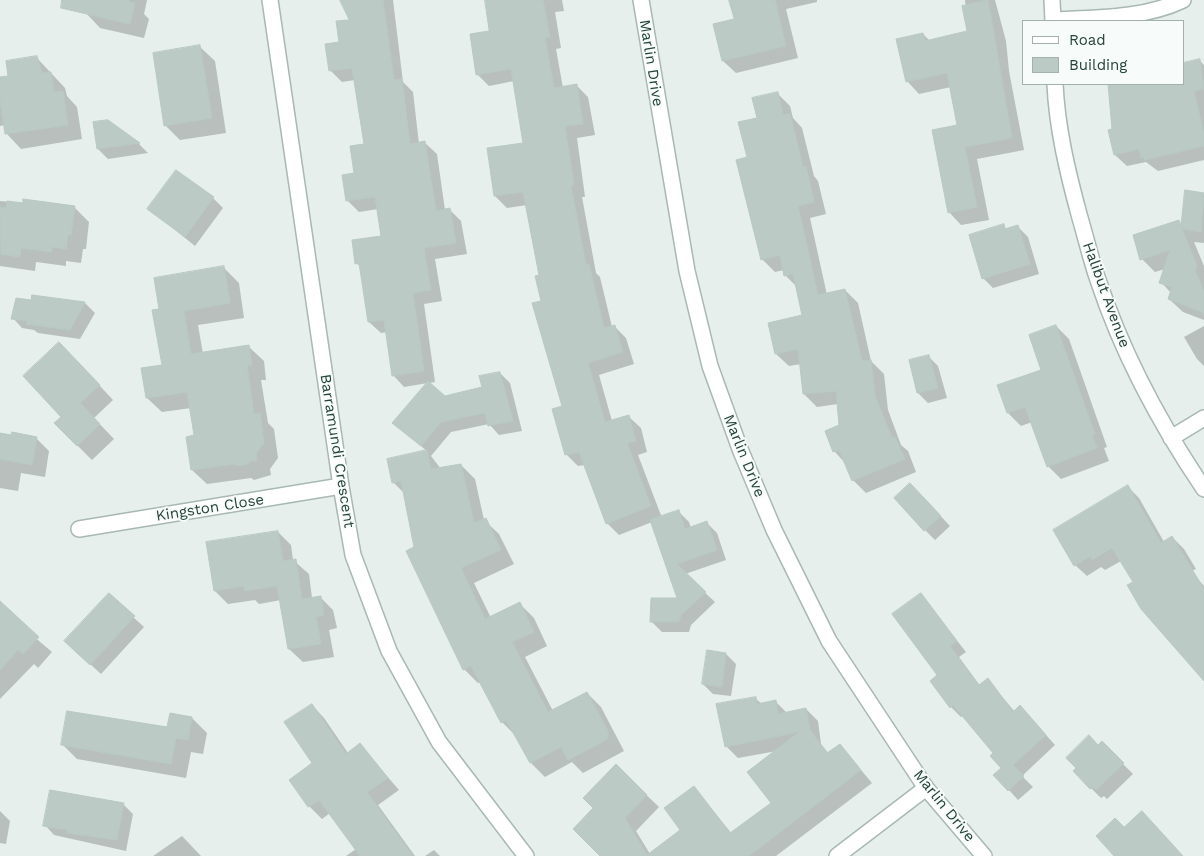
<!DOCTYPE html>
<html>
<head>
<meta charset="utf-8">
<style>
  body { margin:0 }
  #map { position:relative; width:1204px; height:856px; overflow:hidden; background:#e6efeb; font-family:"Work Sans",sans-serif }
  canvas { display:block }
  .legend { position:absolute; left:1022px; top:20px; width:162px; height:65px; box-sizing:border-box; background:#f7fbf9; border:1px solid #a3b1ad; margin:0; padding:6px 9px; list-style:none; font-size:15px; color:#24423a }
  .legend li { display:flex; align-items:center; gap:10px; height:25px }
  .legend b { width:25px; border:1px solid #a3b1ad }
</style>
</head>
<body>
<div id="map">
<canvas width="1204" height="856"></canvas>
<ul class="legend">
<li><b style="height:6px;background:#fff"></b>Road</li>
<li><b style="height:14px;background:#bbcac4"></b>Building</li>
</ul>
</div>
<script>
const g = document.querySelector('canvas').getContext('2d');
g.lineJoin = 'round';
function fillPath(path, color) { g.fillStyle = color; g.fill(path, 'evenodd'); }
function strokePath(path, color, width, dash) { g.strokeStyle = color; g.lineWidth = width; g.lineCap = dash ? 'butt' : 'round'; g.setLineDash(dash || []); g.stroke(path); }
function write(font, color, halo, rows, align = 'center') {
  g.font = font + ' "Work Sans",sans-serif'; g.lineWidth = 4; g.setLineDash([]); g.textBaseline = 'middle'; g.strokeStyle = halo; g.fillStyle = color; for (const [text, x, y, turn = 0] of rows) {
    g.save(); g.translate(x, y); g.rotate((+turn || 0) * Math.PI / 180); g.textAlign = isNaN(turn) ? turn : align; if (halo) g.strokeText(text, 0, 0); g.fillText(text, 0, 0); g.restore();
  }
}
fillPath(new Path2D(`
  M89,0H147L144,14L149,19L144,38L100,28L86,13Z
  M342,0H393L403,82L413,92L419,144L425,143L437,154L445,210H450L461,221L467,254L435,259L442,301L424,304L435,382L429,383L445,397L483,388L500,373L510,383L522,431L499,435L489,424L451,432L431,456L441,469L461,465L475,479L484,520L499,534L514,564L474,583L491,618L520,604L534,618L547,646L525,657L553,711L587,693L601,707L624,751L583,773L572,762L545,777L531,763L516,736L502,722L481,682L478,683L464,669L416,548L405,494L393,482L388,460L428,452L394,423L428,383L404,387L393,375L387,332L381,333L369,322L361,267L356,263L382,237L378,209L359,212L347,200L365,145L355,80L342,82L330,70L351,21Z
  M486,0H562L564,11L555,12L561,48L556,49L563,88L576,85L588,97L595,135L577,138L585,197H582L596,273L600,277L612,327L614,326L626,338L634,364L599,375L612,421L629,417L641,428L647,452L638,455L662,518L679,512L689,522L691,528L707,523L717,533L726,560L685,574L715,602L691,625L689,632H662L652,622L678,599L652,522L619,535L607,523L585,465L578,466L567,455L553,409L564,406L542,302L540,276L527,205L507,208L495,196L525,144L514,81L489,86L477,74L491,32Z
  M730,0H817V2L786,9L798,58L736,73L723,61L715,25L735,20Z
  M965,0H995L1006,41L1009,71L1024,150L977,159L989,220L961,225L949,212L959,126L951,87L919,94L907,81L923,34L930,41L969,32Z
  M200,47L215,61L226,133L180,140L165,125Z
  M36,57L65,88L67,96L77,107L82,139L21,149L7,134L5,125L0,126V78L9,77Z
  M1199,60L1204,65V160L1158,171L1146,162L1127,166L1115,155L1109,84H1183V64Z
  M777,93L790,106L793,118L802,128L814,176L818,181L826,214L810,218L827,295L845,290L858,303L871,361L884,374L888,410L901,445L908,451L916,472L866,493L853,480L846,464L835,452L826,431L841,425L838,404L817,407L804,394L801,364L789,366L776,354L803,316L797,287L786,276L784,270L775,272L762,259L749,158L758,119Z
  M107,121L139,144L148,153L108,159L98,149Z
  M1186,192L1204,194V243L1194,242L1204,266V320L1183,312L1169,299L1171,293L1161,282L1165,269L1155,272L1142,259L1178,222L1182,225Z
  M213,198L223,208L195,246L149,209Z
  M0,201L74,207L89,222L86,249H83L81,263L66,261V266L36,262L35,271L0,266Z
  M1003,226L1008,230L1018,227L1028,237L1039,274L993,288L983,278Z
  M224,268L239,283L244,318L198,325L203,354L249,347L264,361L266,380H261L268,423L274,429L278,458L270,469L271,475L254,480L251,478L207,484L192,470L195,436L191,408L162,412L147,398L163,366L160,310Z
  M33,296L85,303L95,313L80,339L38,333L34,330L22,328L13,318L32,302Z
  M1056,326L1069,339L1107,447L1104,448L1109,461L1061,479L1048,466L1032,422L1021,426L1008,413L1043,371Z
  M1204,326V366L1197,359L1184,337Z
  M928,356L938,366L947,398L928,403L918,393Z
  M74,358L113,400L94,418L114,439L92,460L77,445L63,417Z
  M0,434L36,438L49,451L45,477L21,473L18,491L0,488Z
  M1128,487L1139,498L1164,542L1172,537L1184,549L1196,569L1191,571L1204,586V680L1121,561L1105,570L1101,567L1087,576L1075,565Z
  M920,494L950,526L935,540L925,530Z
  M278,532L291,545L293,560L309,574L312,598L320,597L333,610L337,628L329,630L334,657L303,662L289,649L281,600L259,604L255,600L228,604L215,591Z
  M920,594L966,652L959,657L980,686L988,680L1015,712L1030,717L1055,745L1022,776L1033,787L1018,800L1009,790L1003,768L995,754L963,715L961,717L951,707L932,681L939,675Z
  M109,595L144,627L101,674L76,651Z
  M0,608L52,652L38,668L34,664L0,699Z
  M726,654L736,664L731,696L713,694L703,684Z
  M756,699L762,704L776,702L787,713L806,709L818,721L821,744L829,754L840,745L872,783L776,856H601L595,808L616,766L659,807L636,831L650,854L682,830L694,787L732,834L772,803L777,751L738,758L726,746Z
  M312,705L324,718L348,753L360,745L399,790L378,805L415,856H346L356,849L330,813L322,819L309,806L290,780L314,763Z
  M171,714L192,718L207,733L203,754L191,752L186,778L77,759L62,744L168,729Z
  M1102,743L1133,774L1107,799L1104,796L1101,798L1091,788L1099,746Z
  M123,804L133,814L126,851L54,835L45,825Z
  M0,811L10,821L6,844L0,843Z
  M182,836L201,856H153Z
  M434,850L440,856H425Z`), '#0003');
const building = new Path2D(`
  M62,0H129V2L135,3L130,24L61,8Z
  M340,0H383L394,80L402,79L410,144L425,141L436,211L450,208L456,243L424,248L431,290L413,293L424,371L392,376L384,320L368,322L359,263L355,264L352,240L381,236L375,197L346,201L342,175L354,173L350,146L364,144L352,68L329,71L325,44L339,42L336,21L349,20Z
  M485,0H543L550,37L545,38L554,88L577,84L583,124L565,126L574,185L571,186L586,265L589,264L604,328L615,325L623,352L588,363L605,422L629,415L636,441L627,443L651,506L606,524L579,452L565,455L552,409L562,406L532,303L541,301L535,276L539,275L523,192L494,196L487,148L523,143L511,69L476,75L470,34L489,31Z
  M729,0H775L786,46L722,61L713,24L734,19Z
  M988,0L1012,138L965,147L977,207L948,213L932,130L957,125L947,73L906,82L896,39L923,33L925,41L967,31L962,6Z
  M200,45L212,118L164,126L153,53Z
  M37,56L42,73L51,72L54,92L63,91L68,125L5,134L0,99V77L8,76L6,61Z
  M1200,59L1204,89L1194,91L1204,134V146L1145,160L1144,158H1141L1139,149L1114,155L1108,130L1112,129L1108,84H1183V63Z
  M778,92L783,115L790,113L803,167L806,166L814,202L798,206L818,295L845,289L862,361L871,360L875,396L892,438L895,437L905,459L852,481L839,450L833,452L825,431L839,425L836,391L803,394L798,349L775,354L768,323L802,315L793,274L784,276L780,255L761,260L736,160L747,157L738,122L757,118L752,98Z
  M108,120L140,143L97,149L93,122Z
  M176,170L214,197L185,237L147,209Z
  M1185,190L1204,193L1201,232L1182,229L1197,265L1195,270L1204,292V313L1168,299L1172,287L1159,283L1170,250L1140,260L1133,235L1179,220L1181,225Z
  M23,199L75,206L71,235H68L66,249L52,247L51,252L21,248L20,257L1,254L0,207L6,208L7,201L23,203Z
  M1004,224L1005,229L1018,225L1030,264L982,279L969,235Z
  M224,266L230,303L184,311L191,354L249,345L252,365L247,366L254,414L260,413L264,443L256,453L257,461H251L248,464L238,466L235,464L191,470L186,437L194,435L187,392L146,398L141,368L162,365L152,310L159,309L154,278Z
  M32,295L85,302L70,330L26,324L27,321L11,319L16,298L31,300Z
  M1056,325L1095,434L1092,435L1097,448L1047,467L1025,407L1007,413L997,385L1041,370L1029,335Z
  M59,342L100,385L80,403L100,424L77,446L54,423L61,417L23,376Z
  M929,355L938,388L917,393L909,360Z
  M500,372L513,421L488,426L485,413L441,422L421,446L392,423L428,381L445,396L482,387L479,376Z
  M12,432L37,437L32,465L0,459V433L11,435Z
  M427,450L431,469L461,464L474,523L486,518L501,550L461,568L485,619L520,602L534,632L512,642L548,712L587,692L608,731V739L568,760L561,747L530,763L506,720L501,723L471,666L463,670L406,551L414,547L401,481L392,483L387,459Z
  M910,483L941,516L924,531L894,498Z
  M1128,485L1161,543L1172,536L1204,589V681L1141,609L1127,585L1133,582L1112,548L1092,560L1090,556L1074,566L1053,530Z
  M679,510L685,529L707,521L717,550L677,564L706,592L681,615L679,622H650L651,598H677L650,520Z
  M278,531L283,561L296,559L302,599L321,596L324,615L316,617L321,644L288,649L277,586L245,591L244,586L214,591L206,542Z
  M109,593L135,616L90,665L64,641Z
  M921,593L957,641L950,646L979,685L988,678L1013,712L1020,705L1046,735L1013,765L1024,776L1008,791L993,775L1001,768L990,756L993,753L953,705L950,708L930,681L937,675L892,614Z
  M0,601L39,637L23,654L18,650L0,670Z
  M707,650L726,653L722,687L702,684Z
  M756,697L757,704L776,700L778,714L806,708L810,730L827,753L840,744L861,770L749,856H600L573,829L593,808L583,798L616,764L647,795L625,818L647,855L680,830L664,808L694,786L730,833L771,803L747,772L799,732L725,747L716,704Z
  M312,704L346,754L360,743L388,778L367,792L413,856H360L319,800L308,807L289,780L312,763L284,722Z
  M67,711L167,727L170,713L192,717L188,740L176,738L171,764L61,745Z
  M1089,735L1098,745L1102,741L1124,763L1096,790L1093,787L1090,789L1073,771L1076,768L1066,758Z
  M50,790L124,803L117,840L67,833L68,830L43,826Z
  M1142,811L1183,856H1114L1096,836L1115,818L1124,827Z`);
fillPath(building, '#bbcac4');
strokePath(building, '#b8c9c2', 1);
const minor = new Path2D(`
  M270,0L341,486L353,555L389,651L439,742L526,856
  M641,0L687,271L710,366L740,449L774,530L829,641L926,788L984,856
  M1052,0L1053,21
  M1053,20C1095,18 1143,19 1183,0
  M1055,84C1057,129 1068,174 1080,218C1086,238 1091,260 1098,280C1123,355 1160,424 1204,489
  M1171,438L1204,418
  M79,529L341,486
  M837,856L926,788`);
strokePath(minor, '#a8b8b2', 18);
strokePath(minor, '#fff', 15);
write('15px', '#24423a', '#f7fbf9', [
  ["Marlin Drive",651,63,81],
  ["Halibut Avenue",1106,295,70],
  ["Barramundi Crescent",337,451,81],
  ["Marlin Drive",744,456,68],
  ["Kingston Close",210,508,-9],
  ["Marlin Drive",944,806,51]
]);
</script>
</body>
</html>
